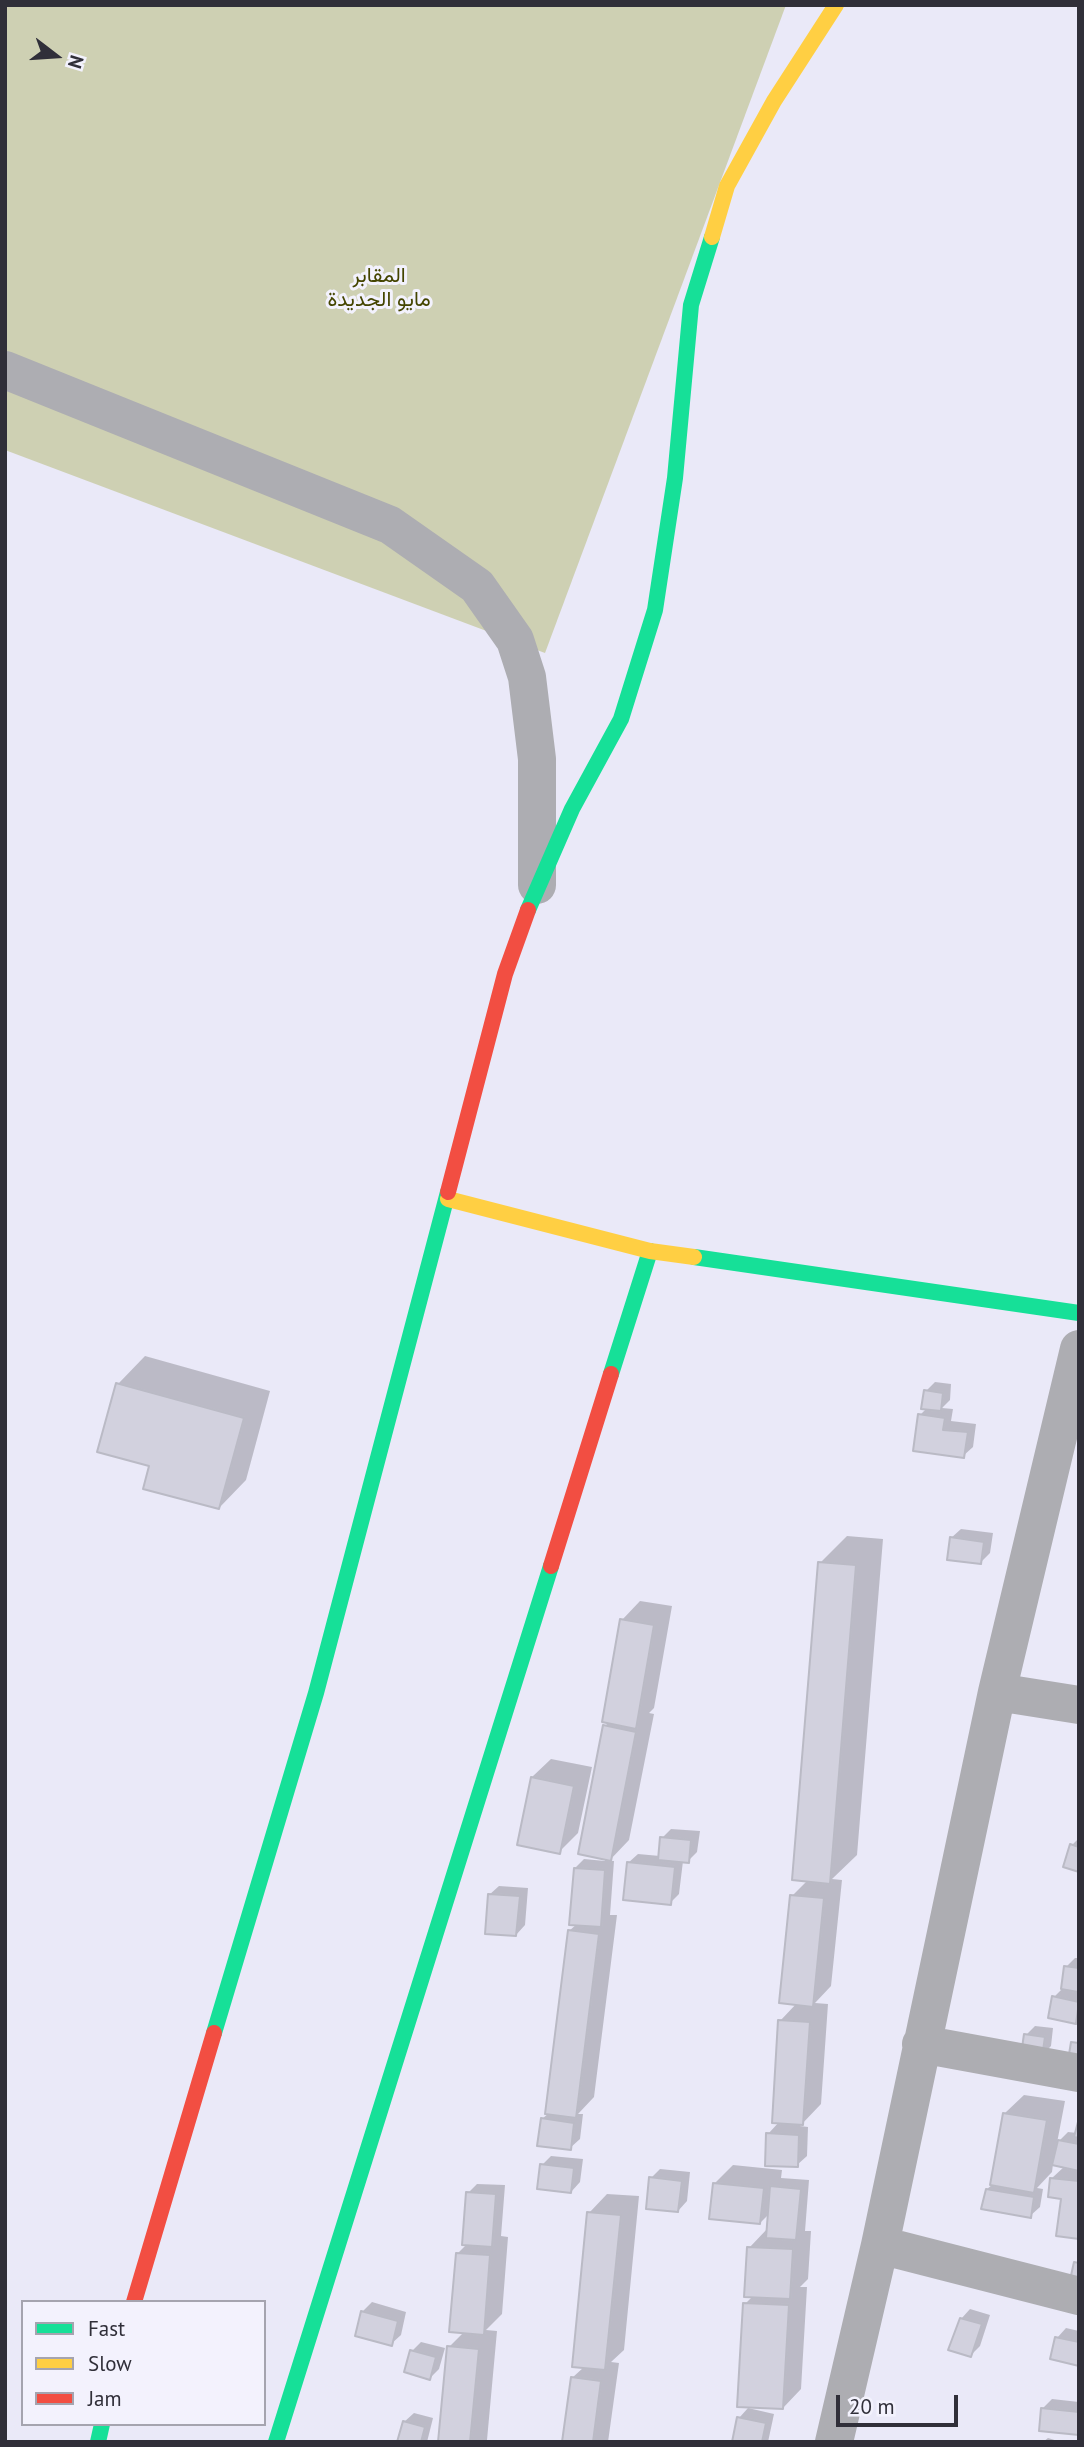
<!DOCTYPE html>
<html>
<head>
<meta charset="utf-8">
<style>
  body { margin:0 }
  #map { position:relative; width:1084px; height:2447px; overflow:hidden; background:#eae9f8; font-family:"PT Sans",sans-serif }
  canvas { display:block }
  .frame { position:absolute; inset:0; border:7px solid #302f39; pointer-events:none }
  .legend { position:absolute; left:21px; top:2300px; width:245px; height:126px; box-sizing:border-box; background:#f3f2fd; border:2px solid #a5a4af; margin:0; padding:9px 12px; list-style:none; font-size:21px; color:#302f39 }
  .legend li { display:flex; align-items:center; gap:14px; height:35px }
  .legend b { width:35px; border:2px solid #a5a4af }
  .north { position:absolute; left:21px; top:21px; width:70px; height:70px; -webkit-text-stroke:5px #f3f2fd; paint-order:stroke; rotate:107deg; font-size:19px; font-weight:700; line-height:28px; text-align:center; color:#302f39 }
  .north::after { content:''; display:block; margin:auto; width:24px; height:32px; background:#302f39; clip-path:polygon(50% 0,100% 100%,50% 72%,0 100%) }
  .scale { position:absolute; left:836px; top:2395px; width:122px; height:32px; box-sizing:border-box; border:4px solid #302f39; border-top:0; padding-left:9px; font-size:21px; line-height:24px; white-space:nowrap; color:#302f39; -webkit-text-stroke:5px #f3f2fd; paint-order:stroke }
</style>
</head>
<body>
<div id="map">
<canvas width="1084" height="2447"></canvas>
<div class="frame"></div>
<ul class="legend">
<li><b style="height:9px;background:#16e098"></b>Fast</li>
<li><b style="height:9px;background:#ffcf43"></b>Slow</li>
<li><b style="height:9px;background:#f24e42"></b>Jam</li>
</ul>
<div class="north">N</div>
<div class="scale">20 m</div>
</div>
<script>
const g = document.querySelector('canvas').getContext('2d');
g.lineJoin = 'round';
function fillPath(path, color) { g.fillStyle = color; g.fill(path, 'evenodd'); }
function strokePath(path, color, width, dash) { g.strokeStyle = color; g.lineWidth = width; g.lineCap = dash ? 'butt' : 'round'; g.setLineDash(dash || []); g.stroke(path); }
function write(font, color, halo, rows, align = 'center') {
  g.font = font + ' "PT Sans",Vazirmatn,sans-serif'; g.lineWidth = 6; g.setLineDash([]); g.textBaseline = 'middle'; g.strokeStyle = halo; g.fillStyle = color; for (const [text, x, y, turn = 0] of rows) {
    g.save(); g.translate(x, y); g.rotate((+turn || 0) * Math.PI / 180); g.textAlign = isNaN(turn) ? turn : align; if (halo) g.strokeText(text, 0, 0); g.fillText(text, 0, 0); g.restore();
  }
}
fillPath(new Path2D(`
  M5,5H786L545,653L5,450Z`), '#ced0b3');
fillPath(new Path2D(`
  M145,1356L270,1391L246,1480L219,1508L151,1465L118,1384Z
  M935,1382L951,1384L950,1400L942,1408L953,1409L951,1421L976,1424L973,1447L963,1456L920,1415L927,1408L926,1391Z
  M961,1529L993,1533L990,1553L981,1562L951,1538Z
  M847,1536L883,1539L857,1855L832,1879L842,1880L831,1986L815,2003L828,2004L821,2104L800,2126L808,2127L807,2156L797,2165L768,2134L780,2121V2021L797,2003L792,1896L808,1880L820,1563Z
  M640,1601L672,1606L654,1708L649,1713L654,1714L629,1840L609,1861H614L610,1915H617L594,2097L578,2114H583L580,2139L570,2148L542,2119L549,2113L569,1931L577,1924L575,1868L584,1859L605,1861V1726L609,1722L622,1620Z
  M551,1759L592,1767L578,1833L559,1852L532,1777Z
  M671,1829L700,1831L697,1852L688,1861H683L679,1894L670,1903L628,1863L638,1854L660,1856L662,1838Z
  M1079,1838V1870L1072,1845Z
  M499,1886L528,1888L525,1925L516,1935L489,1895Z
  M1075,1958H1079V1989L1077,1991H1079V2019L1076,2022L1054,1997L1063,1988L1066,1967Z
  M1035,2026L1053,2028L1051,2046L1041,2056L1026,2035Z
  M1024,2095L1065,2101L1057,2143L1068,2132L1077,2133L1079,2125V2237L1063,2197L1052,2178L1065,2166L1053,2164L1052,2172L1037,2188L1043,2189L1040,2207L1030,2216L987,2189L992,2185L1005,2113Z
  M551,2156L583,2159L580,2182L571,2192L542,2165Z
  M733,2165L782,2170L781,2178L809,2180L805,2231H811L808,2279L800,2287H807L801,2389L783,2408L745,2304L753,2296L749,2248L768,2228L770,2213L760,2223L715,2183Z
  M660,2169L690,2172L687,2201L678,2211L651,2178Z
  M477,2184L505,2185L501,2236L508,2237L502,2314L486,2330L497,2331L487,2440L485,2442H440L449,2347L464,2332L458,2253L467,2244L468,2193Z
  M607,2194L639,2196L624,2350L611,2362L619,2363L608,2442H564L572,2378L584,2367L589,2213Z
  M372,2302L406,2312L401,2335L391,2344L357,2335L363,2311Z
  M970,2309L990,2315L980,2346L971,2355L961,2319Z
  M1066,2328L1079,2331V2364L1057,2338Z
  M421,2342L445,2348L439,2369L430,2378L412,2351Z
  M1052,2399L1079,2402V2434L1043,2408Z
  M748,2408L774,2414L768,2442H734L739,2418Z
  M414,2413L433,2418L427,2442H399L404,2422Z
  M1048,2438L1061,2442H1043Z`), '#0003');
const building = new Path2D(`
  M116,1383L244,1418L219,1509L143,1489L149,1466L97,1452Z
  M924,1390L943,1393L941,1411L921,1409Z
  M918,1414L945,1418L943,1430L968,1432L964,1458L913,1451Z
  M950,1537L984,1542L981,1564L947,1560Z
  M818,1562L856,1565L830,1884L792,1880Z
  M620,1619L654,1625L636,1729L602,1722Z
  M603,1725L636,1732L611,1861L578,1854Z
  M531,1777L574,1786L560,1854L517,1845Z
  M660,1837L691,1840L689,1863L658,1860Z
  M1070,1844L1079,1847V1872L1063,1867Z
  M627,1862L675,1867L671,1905L623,1900Z
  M574,1868L605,1870L601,1927L569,1925Z
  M488,1894L520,1896L516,1936L485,1934Z
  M790,1895L824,1898L813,2007L779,2003Z
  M568,1930L599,1934L576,2118L545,2114Z
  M1064,1966L1079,1968L1078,1992L1061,1989Z
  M1052,1996L1079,2002L1076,2024L1048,2018Z
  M778,2020L810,2022L803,2125L772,2123Z
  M1024,2034L1045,2037L1042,2057L1021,2055Z
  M1071,2042L1079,2043V2068L1067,2067Z
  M1003,2113L1047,2120L1034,2193L990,2185Z
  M541,2118L574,2123L571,2150L537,2146Z
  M1079,2118V2138L1074,2137Z
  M766,2133L799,2135L798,2167L765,2166Z
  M1058,2140L1079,2144V2171L1052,2165Z
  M540,2164L574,2168L571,2193L537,2189Z
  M649,2177L682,2181L678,2212L646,2209Z
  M1050,2178L1079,2181V2239L1056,2236L1061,2199L1048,2197Z
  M713,2183L764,2188L760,2224L709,2219Z
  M770,2186L801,2189L796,2240L766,2238Z
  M986,2189L1034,2197L1031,2218L981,2209Z
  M466,2192L496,2194L492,2247L462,2245Z
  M587,2212L621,2215L605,2370L572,2367Z
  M747,2247L793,2249L790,2299L744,2297Z
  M456,2253L490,2255L484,2335L449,2332Z
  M1074,2262L1079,2263V2282L1070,2280Z
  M743,2303L789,2305L783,2409L737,2407Z
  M361,2311L398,2321L392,2346L355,2336Z
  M960,2318L982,2324L971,2357L948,2350Z
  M1055,2337L1079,2342V2366L1050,2359Z
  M447,2346L479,2349L470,2442H438Z
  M410,2350L436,2357L430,2380L404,2372Z
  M571,2377L601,2381L593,2442H562Z
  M1041,2408L1079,2412V2435L1039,2431Z
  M737,2417L766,2423L762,2442H732Z
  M403,2421L425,2427L421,2442H397Z`);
fillPath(building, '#d2d1de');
strokePath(building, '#babac5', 2);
strokePath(new Path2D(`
  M5,370L390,525L477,586L515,640L527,677L537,759V885
  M997,1692L1079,1705
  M921,2044L1079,2073
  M880,2245L1079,2296
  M834,2442L880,2245L997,1692L1079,1349`), '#adadb2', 38);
strokePath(new Path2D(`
  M528,910L572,809L621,719L655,610L675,478L691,305L712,237
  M694,1257L1079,1313
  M611,1374L650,1251
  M214,2033L316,1693L448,1192
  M98,2442L102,2424
  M276,2442L551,1566`), '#16e098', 16);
strokePath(new Path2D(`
  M712,237L727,186L774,101L836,5
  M448,1199L650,1251L694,1257`), '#ffcf43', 16);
strokePath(new Path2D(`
  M448,1192L505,974L528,910
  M551,1566L611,1374
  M134,2302L214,2033`), '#f24e42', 16);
write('21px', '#444500', '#f3f2fd', [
  ["المقابر",379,276],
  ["مايو الجديدة",379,300]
]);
</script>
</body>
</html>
